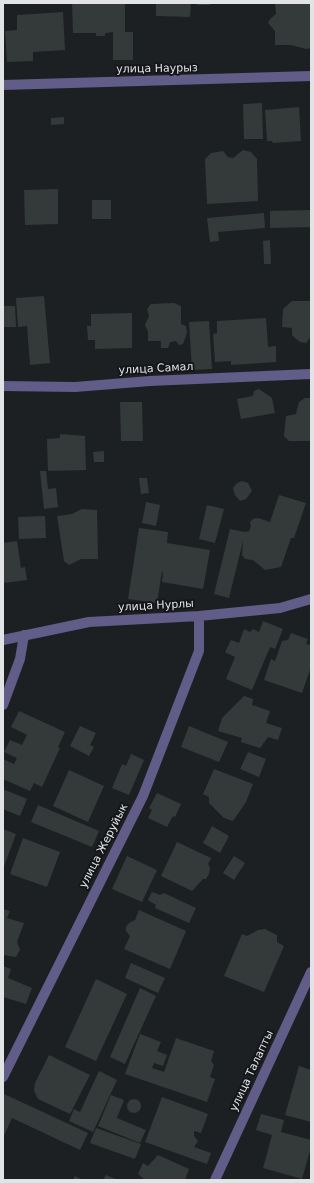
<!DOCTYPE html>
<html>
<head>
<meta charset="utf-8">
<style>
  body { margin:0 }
  #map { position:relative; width:314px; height:1183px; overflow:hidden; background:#1d2023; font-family:"DejaVu Sans",sans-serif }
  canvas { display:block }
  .frame { position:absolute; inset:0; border:4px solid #e1e3e5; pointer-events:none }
</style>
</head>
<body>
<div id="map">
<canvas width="314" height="1183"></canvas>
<div class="frame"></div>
</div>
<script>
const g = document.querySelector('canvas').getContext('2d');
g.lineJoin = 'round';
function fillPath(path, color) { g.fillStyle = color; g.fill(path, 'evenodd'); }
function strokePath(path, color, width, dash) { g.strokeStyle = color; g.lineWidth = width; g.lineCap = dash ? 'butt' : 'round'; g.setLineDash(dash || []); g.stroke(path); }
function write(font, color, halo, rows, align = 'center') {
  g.font = font + ' "DejaVu Sans",sans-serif'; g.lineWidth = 4; g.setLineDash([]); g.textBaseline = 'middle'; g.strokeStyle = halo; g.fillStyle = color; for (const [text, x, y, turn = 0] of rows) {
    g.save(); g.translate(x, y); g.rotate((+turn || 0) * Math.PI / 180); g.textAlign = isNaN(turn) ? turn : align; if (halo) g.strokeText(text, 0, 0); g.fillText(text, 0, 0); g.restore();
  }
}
fillPath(new Path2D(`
  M72,3H125V32H133V60H113V32L105,33V36H96V33H73Z
  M156,3H191L190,17L156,16Z
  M197,3H210V5H197Z
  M275,3H311V48L306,49L291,45H275V31L268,23L270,19L276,14Z
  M63,12L65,50L33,52V61L7,62L5,31L17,30V15Z
  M262,103L263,139H244L243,104Z
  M299,107L301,141L273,143L272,141H267L265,110Z
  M64,117V124L51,125V118Z
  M243,150L251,152L257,159L258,201L207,204L205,159L211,153L223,151L228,157L233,158Z
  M58,189V224L25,225L24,190Z
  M92,200H111V219H92Z
  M311,210V227L270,228V211Z
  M264,213L265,228L218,232L219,241L210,242L207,218Z
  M270,240L271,264H264L263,241Z
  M44,296L50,363L30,365L27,326L18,327L16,298Z
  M292,301H311V336L306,343L300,342L295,338L292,335V328L282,327L283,309Z
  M174,303L181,306V324L186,326L187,333L183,344L179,345L176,341L170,342L168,348H161V341H148V331L145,325L149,316L147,309L151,304Z
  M3,306H15L16,327H3Z
  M132,313V348L95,349V340H88L87,326H91V314Z
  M266,318L268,347L276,346V362L231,365V361L215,362L213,334L217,333V321Z
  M209,321L212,369L192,370L189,322Z
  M259,389L272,398L275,413L241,419L237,399L253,396L254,391Z
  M305,398H311V441H289L284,436L286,416L296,414L299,402Z
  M120,402H142L143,441H121Z
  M60,434L85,436L86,470L48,471L47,439L60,438Z
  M104,451V462H94L93,452Z
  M40,471H46L48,489L56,488L58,507L44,509Z
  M139,478H147L149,493L141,494Z
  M242,481L248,483L252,491L246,499L240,501L235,495L233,488L237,483Z
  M279,495L306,503L294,538H291L281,567L265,570L253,560L245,559L242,555L243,541L229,598L214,594L230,529L245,532L249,531L251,526L250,522L253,519L258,518L270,522Z
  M146,502L160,505L156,526L142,523Z
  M207,505L224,509L215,543L199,539Z
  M82,509L97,510L98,559H81L69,565L64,561L57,516L72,514Z
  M45,516L46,538L19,539L18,517Z
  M139,528L168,532L167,543L210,550L203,589L162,582L163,572L162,571L157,603L128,599Z
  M17,541L21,568L25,567L27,580L3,583V543Z
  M263,621L283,629L275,649L270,647L252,690L226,679L235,657L225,652L231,640L239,643L244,629L250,632L253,629L259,632Z
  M291,633L308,639L306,644L311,645V667L302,693L264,680L271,659L275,661L282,641L288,640Z
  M244,696L253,699L252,705L270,711L266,723L282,728L278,740L268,737L260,748L241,742L242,738L218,731L222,718Z
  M19,711L65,732L58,747L60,748L42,787L34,783L30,791L3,779V759L14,764L17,758L4,752L10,740L22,745L27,735L11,727Z
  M80,726L96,733L90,745L94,747L89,756L70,746Z
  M189,726L228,742L219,762L181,747Z
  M248,752L266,759L259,777L240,769Z
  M131,754L144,760L129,795L112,788L122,764L126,766Z
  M214,769L253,784L246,802L233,821L224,818L209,803V797L203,794Z
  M69,770L104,786L88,822L53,806Z
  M3,789L27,799L20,816L3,809Z
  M157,793L181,804L175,817L173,816L167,827L148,818L152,810L149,808Z
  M38,805L99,831L92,847L31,822Z
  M212,826L229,836L220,853L203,843Z
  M3,829L16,834L3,869Z
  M23,838L60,852L47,887L10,874Z
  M177,842L211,858L208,864L210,868L209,874L206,879H203L192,891L161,876Z
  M127,856L157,870L142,902L112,889Z
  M234,856L245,863L234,880L223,873Z
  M152,892L160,895L164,893L196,908L189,923L155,908L156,905L148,900Z
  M3,909L10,911L7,918L24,923L17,942L20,950L16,957L3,955Z
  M139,910L186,931L170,969L124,949L130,936L126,931V927L129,923L135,920Z
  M265,929L277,935V942L284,946L264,992L224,976L242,934L247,936L258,930Z
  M131,963L165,978L158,993L125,978Z
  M3,966L11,969L8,978L32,988L26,1004L3,997Z
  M96,979L127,994L96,1061L65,1047Z
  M140,988L156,996L125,1064L110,1057Z
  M140,1034L161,1042L157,1051L167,1055L163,1066L154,1063L152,1068L164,1072L176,1038L214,1051L211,1061L214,1065L210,1077L215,1079L207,1102L125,1074Z
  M49,1055L90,1075L70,1114L38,1099L34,1091L35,1083Z
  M299,1066L311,1070V1122L285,1115Z
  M99,1071L117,1080L93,1132L69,1121L74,1109L80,1112Z
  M4,1094L88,1133L80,1150L12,1118L3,1138Z
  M111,1095L124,1100L117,1118L146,1130L140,1143L98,1126Z
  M162,1097L208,1114L201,1133L194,1131V1136L198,1141L194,1147L211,1153L207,1164L145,1142Z
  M127 1106a7 7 0 1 1 14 0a7 7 0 1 1-14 0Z
  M261,1114L284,1120L281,1132L311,1140V1147L302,1179L263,1168L272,1135L256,1130Z
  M96,1128L141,1144L135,1159L90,1143Z
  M158,1155L189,1169L185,1180H145L138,1174L143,1163L148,1166Z
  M106,1175L118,1180H103Z
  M75,1176L83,1180H73Z`), '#34393a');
strokePath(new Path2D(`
  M3,85L311,76
  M3,386L75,387L150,381L311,374
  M3,640L89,622L199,616L280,608L311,599
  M3,705L20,659L24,635
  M3,1077L143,796L199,651V616
  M215,1180L311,972`), '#615c88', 10);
write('11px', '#e1e3e5', '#141619', [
  ["улица Наурыз",157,69,-1],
  ["улица Самал",156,369,-3],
  ["улица Нурлы",156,606,-3],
  ["улица Жеруйык",104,846,-63],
  ["улица Талапты",252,1071,-65]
]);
</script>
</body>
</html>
